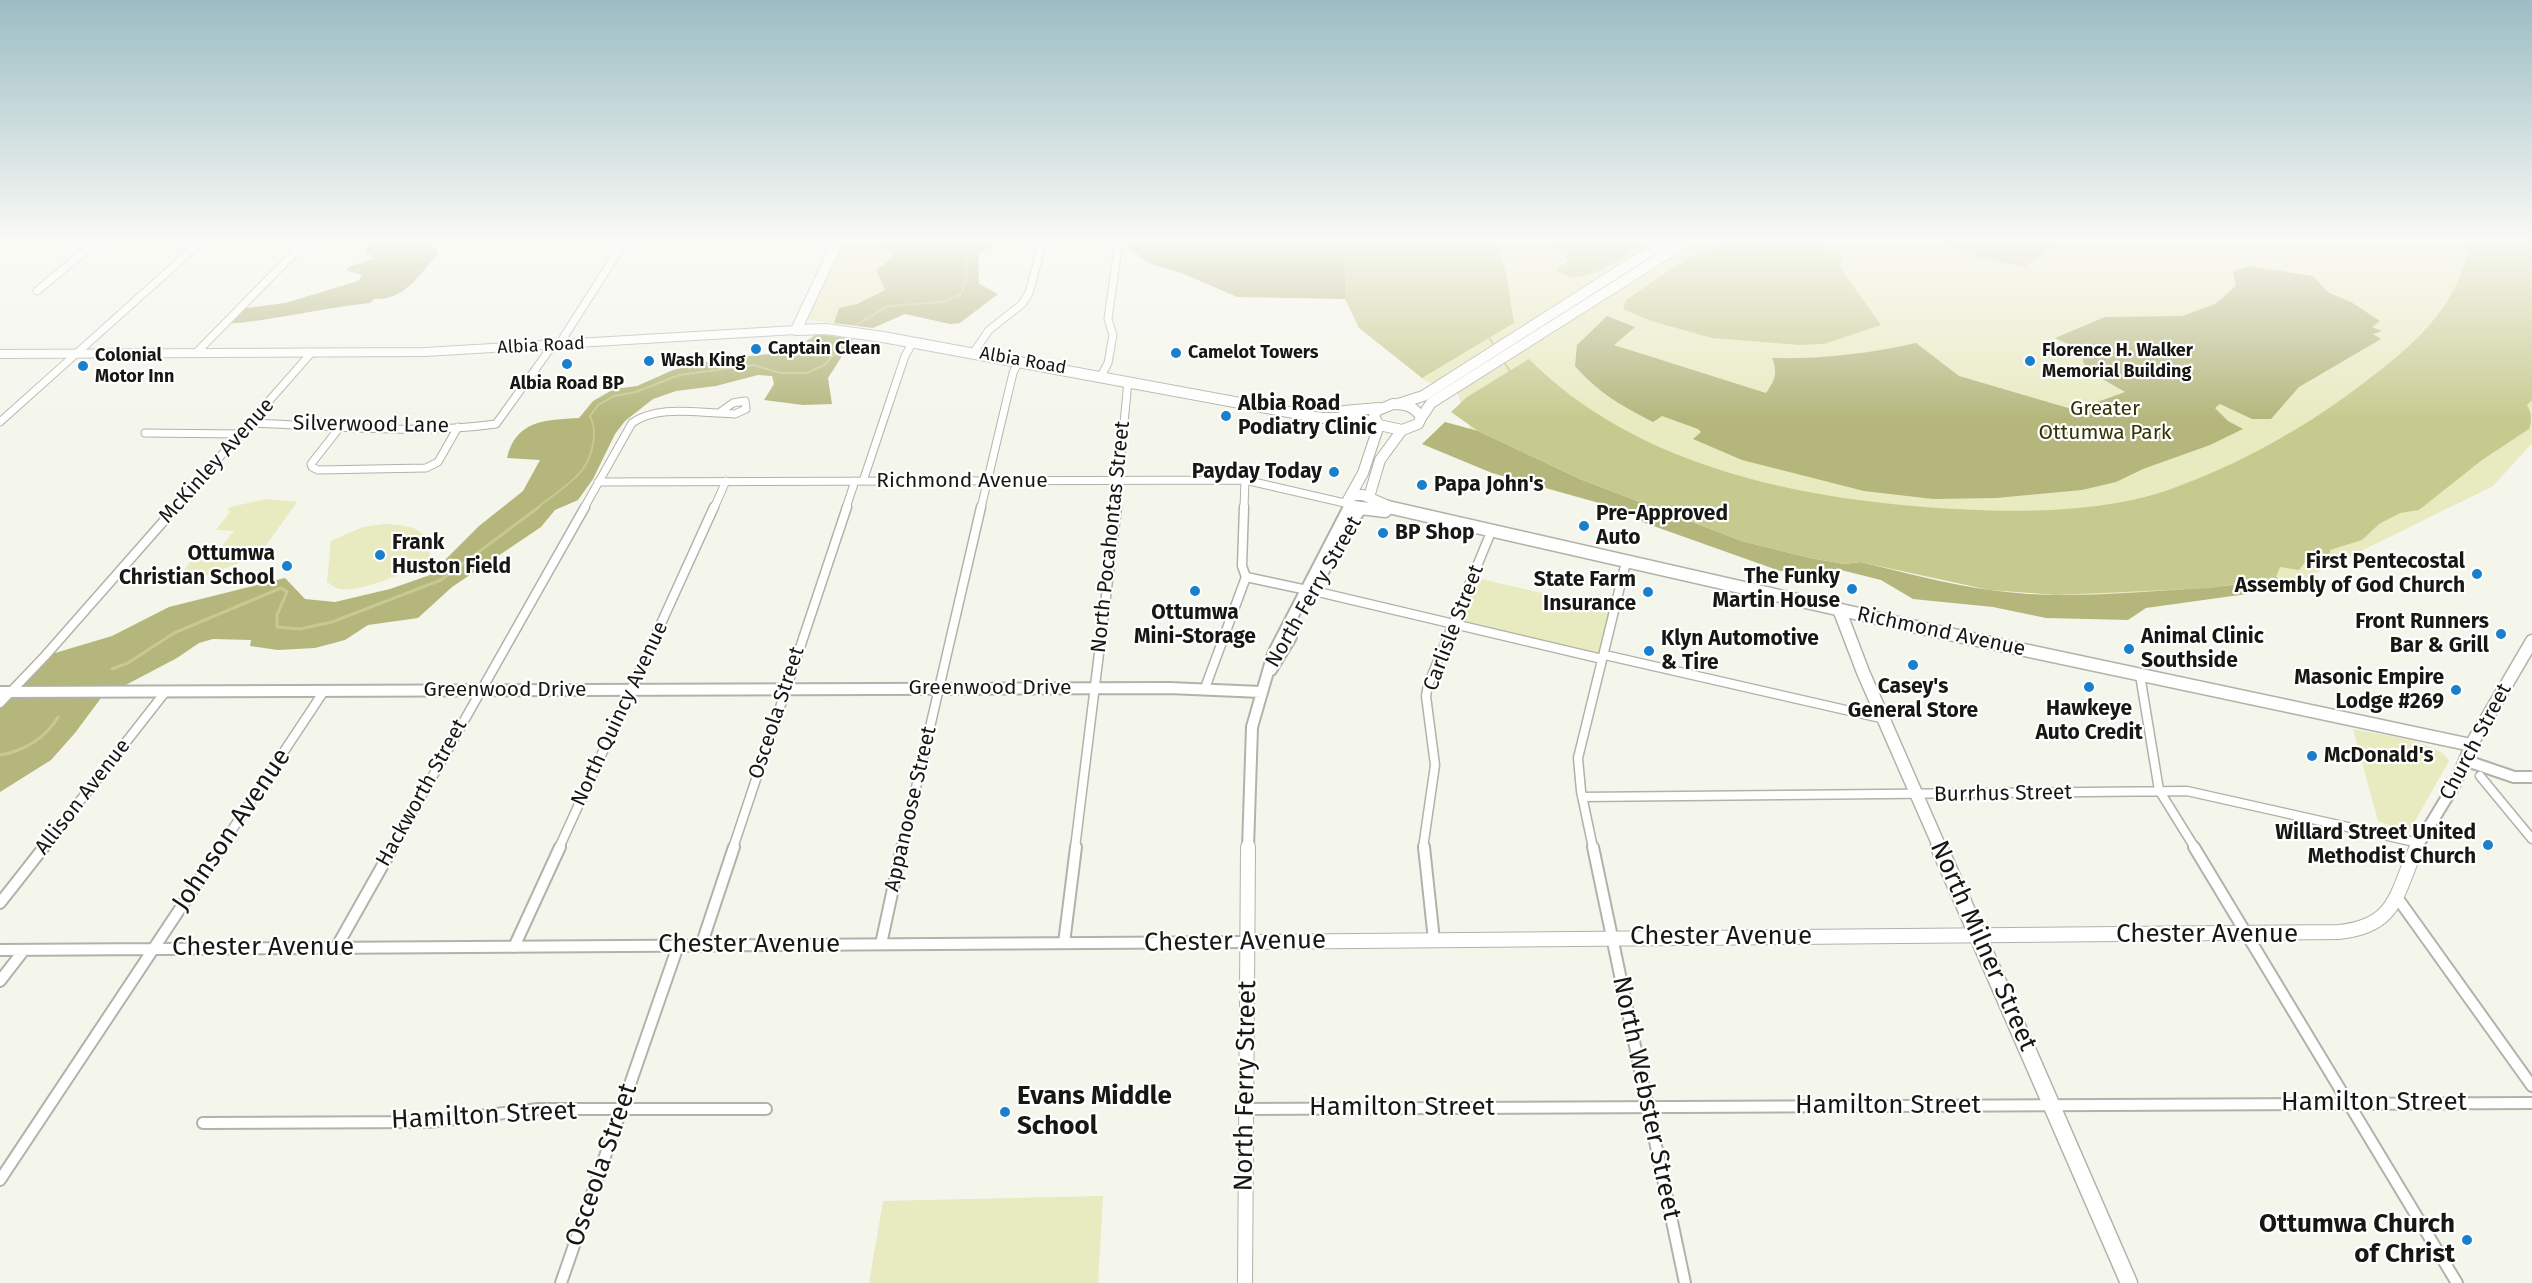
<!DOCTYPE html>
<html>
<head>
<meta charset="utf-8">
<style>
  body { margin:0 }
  canvas { display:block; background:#f4f5eb }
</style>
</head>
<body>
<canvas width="2532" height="1283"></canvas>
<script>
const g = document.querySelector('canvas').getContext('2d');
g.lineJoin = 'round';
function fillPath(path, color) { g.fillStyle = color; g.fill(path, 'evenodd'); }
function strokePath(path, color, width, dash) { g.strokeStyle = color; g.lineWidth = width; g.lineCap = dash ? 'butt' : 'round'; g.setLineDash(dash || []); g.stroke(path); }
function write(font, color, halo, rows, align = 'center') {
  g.font = font + ' "Fira Sans",sans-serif'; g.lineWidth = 4.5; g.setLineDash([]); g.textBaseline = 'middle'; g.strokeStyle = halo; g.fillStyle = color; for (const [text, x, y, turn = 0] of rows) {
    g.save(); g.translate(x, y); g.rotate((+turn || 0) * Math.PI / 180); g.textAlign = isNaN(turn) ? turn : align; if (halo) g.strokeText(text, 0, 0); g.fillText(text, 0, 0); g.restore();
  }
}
fillPath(new Path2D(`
  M838,241H879L880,245L893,252L881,282L885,290L857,304L839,308L834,323L808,320L805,311Z
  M1347,241H2532V443L2493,486L2296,583L2100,603L1476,445L1458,394L1424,380L1388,349L1359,328Z
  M267,499L297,502L259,555L205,576H179L202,547H221L234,531L216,530L231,511H227L230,507Z
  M384,524C414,526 431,527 430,562C407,570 364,593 339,589C335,588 331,584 327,582L331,541L363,527Z
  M1472,577L1615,610L1605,655L1454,625Z
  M2353,729C2374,734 2441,741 2449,761L2408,833L2378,821Z
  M1103,1196L1098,1283H869L883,1201Z`), '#e8eac0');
fillPath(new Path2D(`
  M374,241H426L439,252C421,273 405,301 374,299L370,303C321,308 273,321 224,324L239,309L285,303L358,281L362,275L346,270L350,266L374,259L365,250Z
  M879,241H994L989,248L978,254L979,284L998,294L960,323L950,324L905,314L873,328L834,323L839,308L857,304L885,290L876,270L891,259L893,252L880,245Z
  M1120,241H1346L1345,299L1237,297L1184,274L1148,263Z
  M2249,266L2313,276L2329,293L2351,302L2380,321L2372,327L2382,331L2373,334L2381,339L2299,387L2271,419H2252L2220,404L2215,408L2228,421L2243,429L2210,445L2143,469L2116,482L2082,490L1996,498L1933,499L1864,491L1742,460L1693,439L1701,432L1698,429L1662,416L1653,422C1623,407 1597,392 1575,366L1577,345L1607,316L1635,327L1614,345L1766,393C1775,380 1778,373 1772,358C1820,359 1869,354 1916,343L1959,376L2075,410L2125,392L2085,369L2081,350L2055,338L2105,317L2182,316L2215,304L2236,286L2233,271Z
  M817,334L853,339L828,378L832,404L803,405L764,400L774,384L772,376L758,375L716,386L676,391L653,399L625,421L615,434L593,479L578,500L555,510L541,527L452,587L418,618L368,625L345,640L315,648L278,650L250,646L251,640L213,639L199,643L177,658L101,698L75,733L51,760L0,792V703L45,656L112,636L169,607L285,578L305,599L335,602L390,589L430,575L479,526L523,491L540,460L507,458C516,420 545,420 579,418L593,401L614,389L637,386L673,370L719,359L790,352Z
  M1445,422L1478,431L1580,479L1742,541L1810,558L1845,564L1860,562C1903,572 1946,584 1990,590C2046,598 2102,595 2158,591C2198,588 2237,587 2276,577L2290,588L2146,608L2128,620L2046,618L1993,607L1913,599L1881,580L1837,569L1780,571L1645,523L1624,510L1492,473L1422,444Z`), '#b4b67c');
fillPath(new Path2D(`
  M1346,241H1495L1506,273L1514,323L1422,378L1359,328L1345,299Z
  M1556,241H1638V244C1623,262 1594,276 1571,278L1556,270L1569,260L1558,251Z
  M1939,241H2059L2025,267L1977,257Z
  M2470,241H2532V400L2527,405C2532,414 2532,420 2529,429L2482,460L2419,510L2400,513L2379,524L2362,540L2330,550L2331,560L2326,562L2306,561L2299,570L2280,567L2276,577L2212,588L2057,595L1989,590L1860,562L1845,564L1810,558L1742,541L1580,479L1478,431L1451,412L1467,397L1529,359C1638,469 1807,501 1956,509C2023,513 2107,512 2171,489C2238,465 2301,430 2357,388C2410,348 2458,311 2470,241Z
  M1739,242L1820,245L1842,256L1840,268L1881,325L1824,344L1800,345L1712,338L1651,321L1623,309L1626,300C1660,278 1698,245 1739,242Z`), '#c7ca8f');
strokePath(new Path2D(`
  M856,325L888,306L942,302L960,295L966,281L967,241
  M1488,336L1496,348
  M1502,359L1512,374
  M537,508C551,496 571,485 582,470C593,456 598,431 590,416L598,405L614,396L636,392L679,375L754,365L780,373H807L824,365L842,346L843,341`), '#c7ca8f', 2);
strokePath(new Path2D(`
  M112,669L128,663L174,633L281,588L287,592L277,615V627L300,629L332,622L441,580L539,507
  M0,755C24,751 46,738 58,717`), '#c7ca8f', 3);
const minorFar2 = new Path2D(`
  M37,291L97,241
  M974,352L989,330L1022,304L1029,293L1043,241
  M196,353L306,241
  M1101,376L1108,363L1113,335L1108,319L1119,241
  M745,401L746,409L735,414L719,413L733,403Z
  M0,422L202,241
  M252,423C331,426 418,435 496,424L550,349L558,346L625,241
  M340,427L311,464L312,467L318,470L426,468L438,462L458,427
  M145,433L242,434
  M863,481L905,356L913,342
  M598,482L1245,480L1349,504
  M175,508L312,352
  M584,508L632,423C656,406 691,412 719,413
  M714,508L726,481
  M846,508L855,481
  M981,508L1013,373L1019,360
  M1116,508L1128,381
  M1244,508L1245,480`);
const minorFar1 = new Path2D(`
  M1246,577L1307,590
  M1314,591L1602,659
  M1605,655L1885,719
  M2140,675L2159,790L2195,848
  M1205,688L1246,577L1242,566L1244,507
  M0,703L45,656L176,507
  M2480,776L2532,839
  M1582,797L2187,791L2419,843
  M43,848L166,691
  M220,848L324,691
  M392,848L585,507
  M559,848L714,507
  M733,848L847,507
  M902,848L981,507
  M1075,848L1117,507
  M1423,848L1435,765L1426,696L1428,685L1491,532
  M1593,848L1581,791L1578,758L1626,562`);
const minor = new Path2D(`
  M1424,847L1434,940
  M1593,847L1685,1283
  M2194,847L2457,1283
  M2396,896L2532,1086
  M0,903L44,847
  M1064,943L1076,847
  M881,944L902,847
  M701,946L734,847
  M514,947L560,847
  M336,948L393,847
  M0,950L1247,942
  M0,981L24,950
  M1245,1109L2532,1103
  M203,1123L429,1122L538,1109H766
  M0,1180L221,847
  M561,1283L678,946`);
const tertiaryFar2 = new Path2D(`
  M0,354L425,352L796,330
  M1348,508L1350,505`);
const tertiaryFar1 = new Path2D(`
  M1323,572L1344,532L1361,509
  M1271,670L1291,637
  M0,692L1169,688L1261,692
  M2467,761L2514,777H2532
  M1248,848L1252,727L1273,654L1349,507
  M2416,848L2455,784L2471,745`);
const tertiary = new Path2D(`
  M1247,942L2339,932C2398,926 2396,892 2417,847
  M1245,1283L1248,847`);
const secondaryFar2 = new Path2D(`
  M838,241L796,330L826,329L883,337L1321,418H1354L1378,423
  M1393,404C1405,404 1415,406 1421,418L1418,424L1402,430L1379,425L1374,417L1376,411Z
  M1398,404L1423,396L1666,241
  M1344,411L1379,408
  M1421,418L1431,403L1687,241
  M1354,495H1363L1393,508
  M1369,497L1380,460L1402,430
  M1361,508L1353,507L1348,500L1363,473L1379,425`);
const secondaryFar1 = new Path2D(`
  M1353,507L1385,511
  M1388,507L1916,627L2471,745L2532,641
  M1839,609L1863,672L1940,848`);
const secondary = new Path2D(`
  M1939,847L2129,1283`);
strokePath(minorFar2, '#b2b2aa', 9);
strokePath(minorFar1, '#b2b2aa', 11);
strokePath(minor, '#b2b2aa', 14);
strokePath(tertiaryFar2, '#b2b2aa', 10);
strokePath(tertiaryFar1, '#b2b2aa', 14);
strokePath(tertiary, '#b2b2aa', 16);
strokePath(secondaryFar2, '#b2b2aa', 12);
strokePath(secondaryFar1, '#b2b2aa', 15);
strokePath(secondary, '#b2b2aa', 19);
strokePath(minorFar2, '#fff', 7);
strokePath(minorFar1, '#fff', 8);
strokePath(minor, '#fff', 10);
strokePath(tertiaryFar2, '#fff', 8);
strokePath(tertiaryFar1, '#fff', 10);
strokePath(tertiary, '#fff', 14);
strokePath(secondaryFar2, '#fff', 10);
strokePath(secondaryFar1, '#fff', 12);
strokePath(secondary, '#fff', 16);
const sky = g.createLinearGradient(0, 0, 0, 421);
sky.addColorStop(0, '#9bbdc4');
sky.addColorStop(0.57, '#fafaf6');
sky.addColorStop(1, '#fafaf600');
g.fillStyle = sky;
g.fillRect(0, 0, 2532, 421);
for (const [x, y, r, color] of [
  [756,349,6,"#1a80cb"],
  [1176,353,6,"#1a80cb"],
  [649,361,6,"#1a80cb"],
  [2030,361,6,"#1a80cb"],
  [567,364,6,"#1a80cb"],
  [83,366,6,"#1a80cb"],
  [1226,416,6,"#1a80cb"],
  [1334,472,6,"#1a80cb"],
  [1422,485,6,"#1a80cb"],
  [1584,526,6,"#1a80cb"],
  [1383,533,6,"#1a80cb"],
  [380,555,6,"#1a80cb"],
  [287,566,6,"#1a80cb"],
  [2477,574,6,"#1a80cb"],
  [1852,589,6,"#1a80cb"],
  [1195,591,6,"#1a80cb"],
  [1648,592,6,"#1a80cb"],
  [2501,634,6,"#1a80cb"],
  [2129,649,6,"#1a80cb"],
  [1649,651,6,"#1a80cb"],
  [1913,665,6,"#1a80cb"],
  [2089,687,6,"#1a80cb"],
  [2456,690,6,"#1a80cb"],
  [2312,756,6,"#1a80cb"],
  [2488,845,6,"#1a80cb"],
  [1005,1112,6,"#1a80cb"],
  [2467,1240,6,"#1a80cb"]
]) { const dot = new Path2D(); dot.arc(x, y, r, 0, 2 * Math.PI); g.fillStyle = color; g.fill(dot); strokePath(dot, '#fff', 2); }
write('18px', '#171714', '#fff', [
  ["Albia Road",541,346,-3],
  ["Albia Road",1023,361,10]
]);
write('bold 18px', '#171714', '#fff', [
  ["Captain Clean",768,349],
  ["Florence H. Walker",2042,351],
  ["Memorial Building",2042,372],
  ["Camelot Towers",1188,353],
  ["Colonial",95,356],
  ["Motor Inn",95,377],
  ["Wash King",661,361],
  ["Albia Road BP",567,384,"center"]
], 'left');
write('bold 21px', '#171714', '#fff', [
  ["Albia Road",1238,404],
  ["Podiatry Clinic",1238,428],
  ["Payday Today",1322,472,"right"],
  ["Papa John's",1434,485],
  ["Pre-Approved",1596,514],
  ["Auto",1596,538],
  ["BP Shop",1395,533],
  ["Frank",392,543],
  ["Huston Field",392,567],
  ["Ottumwa",275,554,"right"],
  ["Christian School",275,578,"right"],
  ["First Pentecostal",2465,562,"right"],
  ["Assembly of God Church",2465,586,"right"],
  ["The Funky",1840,577,"right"],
  ["Martin House",1840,601,"right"],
  ["State Farm",1636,580,"right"],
  ["Insurance",1636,604,"right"],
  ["Ottumwa",1195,613,"center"],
  ["Mini-Storage",1195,637,"center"],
  ["Front Runners",2489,622,"right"],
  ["Bar & Grill",2489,646,"right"],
  ["Animal Clinic",2141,637],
  ["Southside",2141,661],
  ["Klyn Automotive",1661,639],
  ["& Tire",1661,663],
  ["Masonic Empire",2444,678,"right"],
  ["Lodge #269",2444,702,"right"],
  ["Casey's",1913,687,"center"],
  ["General Store",1913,711,"center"],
  ["Hawkeye",2089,709,"center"],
  ["Auto Credit",2089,733,"center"],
  ["McDonald's",2324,756],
  ["Willard Street United",2476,833,"right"],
  ["Methodist Church",2476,857,"right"]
], 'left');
write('21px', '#333303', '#fff', [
  ["Greater",2105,409],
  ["Ottumwa Park",2105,433]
]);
write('21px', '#171714', '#fff', [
  ["Silverwood Lane",371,425,1],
  ["McKinley Avenue",217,461,-48],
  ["Richmond Avenue",962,481],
  ["North Pocahontas Street",1111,537,-84],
  ["North Ferry Street",1314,592,-60],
  ["Carlisle Street",1454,628,-69],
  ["Richmond Avenue",1941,632,12],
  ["Greenwood Drive",990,688],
  ["Greenwood Drive",505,690],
  ["Osceola Street",777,713,-72],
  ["North Quincy Avenue",620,714,-65],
  ["Church Street",2476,742,-62],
  ["Hackworth Street",422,793,-61],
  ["Burrhus Street",2003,794,-1],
  ["Allison Avenue",83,797,-52],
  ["Appanoose Street",911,809,-77]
]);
write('26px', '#171714', '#fff', [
  ["Johnson Avenue",232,830,-56],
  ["Chester Avenue",2207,935],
  ["Chester Avenue",1721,937],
  ["Chester Avenue",1235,942,-1],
  ["Chester Avenue",749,945],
  ["North Milner Street",1983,946,66],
  ["Chester Avenue",263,948],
  ["North Ferry Street",1246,1086,-89],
  ["North Webster Street",1646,1098,78],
  ["Hamilton Street",2374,1103],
  ["Hamilton Street",1888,1106],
  ["Hamilton Street",1402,1108],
  ["Hamilton Street",484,1116,-3],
  ["Osceola Street",602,1165,-71]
]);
write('bold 26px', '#171714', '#fff', [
  ["Evans Middle",1017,1097],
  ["School",1017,1127],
  ["Ottumwa Church",2455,1225,"right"],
  ["of Christ",2455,1255,"right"]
], 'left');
</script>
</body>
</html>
